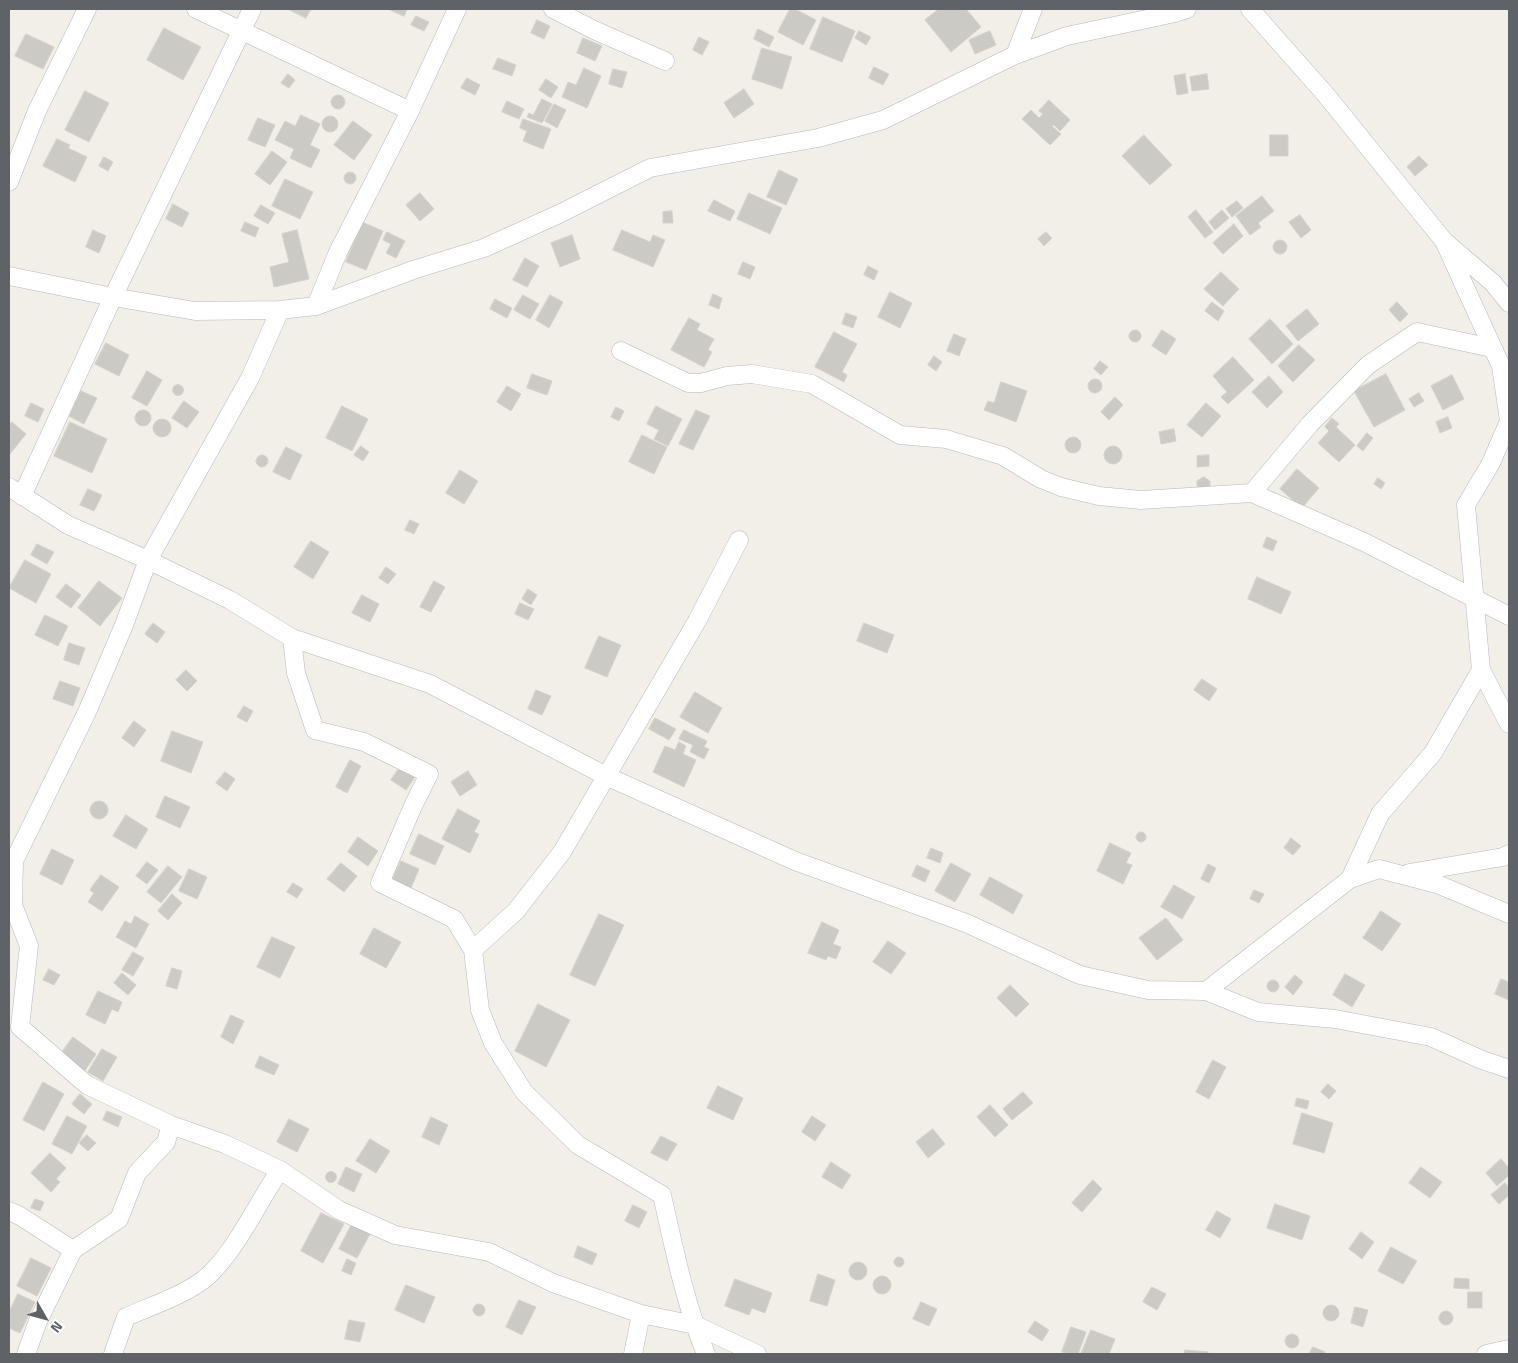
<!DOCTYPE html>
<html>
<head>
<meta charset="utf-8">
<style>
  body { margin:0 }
  #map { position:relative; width:1518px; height:1363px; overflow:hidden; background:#f1efe8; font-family:"Titillium Web",sans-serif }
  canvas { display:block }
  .frame { position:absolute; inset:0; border:10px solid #5f6368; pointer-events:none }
  .north { position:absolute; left:20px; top:1293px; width:50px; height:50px; -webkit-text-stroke:4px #fff; paint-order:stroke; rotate:128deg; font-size:14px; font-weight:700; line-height:20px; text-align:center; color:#5f6368 }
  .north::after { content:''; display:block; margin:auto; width:18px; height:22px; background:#5f6368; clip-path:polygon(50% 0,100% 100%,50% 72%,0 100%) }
</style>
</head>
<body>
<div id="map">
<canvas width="1518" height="1363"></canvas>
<div class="frame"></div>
<div class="north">N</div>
</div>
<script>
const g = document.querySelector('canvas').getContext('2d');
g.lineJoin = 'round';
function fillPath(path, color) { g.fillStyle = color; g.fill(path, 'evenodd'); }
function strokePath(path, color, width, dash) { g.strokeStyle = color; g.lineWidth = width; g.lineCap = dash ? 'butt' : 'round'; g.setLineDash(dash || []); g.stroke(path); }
const building = new Path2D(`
  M288,9H311L306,18Z
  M388,9H407L404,16Z
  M790,9H795L816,20L803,45L778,32Z
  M939,9H966L981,27L951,52L925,20Z
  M416,16L429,22L424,31L411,25Z
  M823,17L855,31L842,62L810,49Z
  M537,20L550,26L544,39L531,33Z
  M164,28L201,47L183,80L147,60Z
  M758,29L774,37L769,47L754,39Z
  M859,31L871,37L866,45L855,38Z
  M990,31L996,45L975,54L969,40Z
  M26,34L54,47L43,69L15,56Z
  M699,37L709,42L702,55L693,50Z
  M583,38L602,46L595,61L577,53Z
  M762,48L792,57L782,89L752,79Z
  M498,58L516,65L512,76L493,69Z
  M874,67L889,74L883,85L869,78Z
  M584,68L601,76L587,108L562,97L568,82L576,85Z
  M613,69L627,72L622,88L609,84Z
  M288,74L295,80L289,88L281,83Z
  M1185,74L1188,93L1177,95L1174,76Z
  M1207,74L1209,89L1192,91L1190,77Z
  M467,78L480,85L475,95L461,88Z
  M546,79L558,87L551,98L539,90Z
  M744,89L754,104L734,118L724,103Z
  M85,91L109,103L89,142L65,130Z
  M331 102a7 7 0 1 1 14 0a7 7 0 1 1-14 0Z
  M542,99L552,104L542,123L527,117L529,113L533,115Z
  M1049,100L1070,120L1060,131L1054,125L1052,126L1061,134L1050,145L1022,119L1031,110L1039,118L1043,114L1039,111Z
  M507,101L524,109L519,119L502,112Z
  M554,104L566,110L557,128L545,121Z
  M301,115L320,124L310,145L320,150L311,168L290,158L294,149L275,140L285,121L295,126Z
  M322 124a8 8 0 1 1 16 0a8 8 0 1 1-16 0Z
  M258,118L275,125L265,147L248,140Z
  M523,119L551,129L543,149L523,141L527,131L520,128Z
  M353,121L372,135L354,160L334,145Z
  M1144,135L1172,165L1150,185L1122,156Z
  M1270,135H1288V156H1270Z
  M57,139L70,145L68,148L87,157L75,182L43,166Z
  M272,151L287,162L270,185L255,174Z
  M1419,156L1428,165L1415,176L1407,167Z
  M104,157L113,162L108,171L99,166Z
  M779,170L798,179L786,205L767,197Z
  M344 178a6 6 0 1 1 12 0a6 6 0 1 1-12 0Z
  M285,179L313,192L300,219L272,206Z
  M420,193L434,209L420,221L406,205Z
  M749,193L782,208L770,234L737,219Z
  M1262,196L1274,211L1258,223L1261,227L1250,235L1236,216Z
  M714,200L735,211L730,221L708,211Z
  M1237,201L1243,208L1232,217L1226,209Z
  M173,204L189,213L182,227L166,219Z
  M261,205L275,213L268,224L254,216Z
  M1196,210L1213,232L1205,238L1188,217Z
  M1222,210L1229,218L1215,230L1209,222Z
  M672,211L673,223H663V212Z
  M1300,215L1311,230L1301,238L1289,222Z
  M245,222L259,228L255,237L241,231Z
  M362,222L383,231L366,270L346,262Z
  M1234,224L1243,236L1223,254L1213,243Z
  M93,230L106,236L99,253L86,247Z
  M297,230L309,279L274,287L270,267L289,262L282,234Z
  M622,230L650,242L653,235L665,240L653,267L613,250Z
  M387,232L405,241L396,258L386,253L391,244L383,240Z
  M1046,232L1052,238L1044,246L1038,239Z
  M572,235L580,259L560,267L551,243Z
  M1273 247a7 7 0 1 1 14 0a7 7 0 1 1-14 0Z
  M525,258L539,266L527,287L513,280Z
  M743,262L755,267L750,279L738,274Z
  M868,266L878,271L874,280L864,275Z
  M1221,272L1239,289L1223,306L1204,289Z
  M890,292L912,303L900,328L878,317Z
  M713,294L722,298L719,309L709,305Z
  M523,295L539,304L530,319L514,310Z
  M550,295L563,302L549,328L536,320Z
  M495,299L512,308L507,318L490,309Z
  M1212,302L1224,311L1218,321L1205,311Z
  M1397,302L1408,314L1400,322L1389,310Z
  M1307,309L1319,324L1298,341L1286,326Z
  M846,313L857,317L853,328L842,324Z
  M689,318L700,324L697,330L714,339L708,350L712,352L704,367L671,350Z
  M1270,319L1293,344L1272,364L1249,339Z
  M1129 336a6 6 0 1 1 12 0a6 6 0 1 1-12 0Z
  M1162,330L1176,339L1166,355L1152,346Z
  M834,332L857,344L842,372L847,375L844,382L815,367Z
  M954,334L966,339L959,356L947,351Z
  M106,343L129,355L119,376L95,364Z
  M1299,345L1315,360L1293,382L1278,366Z
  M934,356L942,362L936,371L928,365Z
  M1233,357L1254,380L1228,404L1221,397L1227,392L1213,376Z
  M1100,361L1108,367L1101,375L1094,369Z
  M147,371L162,380L147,406L132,398Z
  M532,374L552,381L547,395L527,388Z
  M1386,374L1405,410L1374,427L1354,391Z
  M1452,375L1464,399L1443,410L1431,386Z
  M1269,376L1283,392L1267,408L1252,392Z
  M1088 386a7 7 0 1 1 14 0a7 7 0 1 1-14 0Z
  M1001,382L1027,391L1016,422L984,410L988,401L994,403Z
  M172.5 390a5.5 5.5 0 1 1 11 0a5.5 5.5 0 1 1-11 0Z
  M507,386L521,394L511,411L497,402Z
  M81,391L97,398L84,424L69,416Z
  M1419,393L1424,401L1414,407L1409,399Z
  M1115,397L1123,405L1109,420L1101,412Z
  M184,401L199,412L187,428L172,418Z
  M31,403L44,409L38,422L25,416Z
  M1206,403L1221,416L1202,437L1187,425Z
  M342,406L368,419L352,451L326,438Z
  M656,406L682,419L668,446L654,439L659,430L647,424Z
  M616,407L624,411L619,421L611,417Z
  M696,410L710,416L693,450L679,444Z
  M135 418a8 8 0 1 1 16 0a8 8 0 1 1-16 0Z
  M1448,417L1452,428L1440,433L1436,422Z
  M1332,418L1339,424L1336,427L1355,445L1339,462L1318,443L1329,431L1325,427Z
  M153 428a9 9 0 1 1 18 0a9 9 0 1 1-18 0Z
  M12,422L26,434L10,454L9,426Z
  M70,422L107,439L92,473L54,456Z
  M1174,429L1176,441L1161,444L1159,432Z
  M1367,433L1373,438L1363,451L1357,446Z
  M642,435L667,447L654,474L629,462Z
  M1065 445a8 8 0 1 1 16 0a8 8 0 1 1-16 0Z
  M361,446L369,452L363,461L354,455Z
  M1104 455a9 9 0 1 1 18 0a9 9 0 1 1-18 0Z
  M286,447L302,455L290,480L273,472Z
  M256 461a6 6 0 1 1 12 0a6 6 0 1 1-12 0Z
  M1209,455V466L1197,467V456Z
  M1297,469L1319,488L1302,508L1280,489Z
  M460,470L478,481L464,504L446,493Z
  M1204,477L1210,481V488H1197V481Z
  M1378,478L1385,483L1381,489L1374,484Z
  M88,489L102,495L94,511L80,505Z
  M410,520L419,524L414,534L405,530Z
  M1267,537L1277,541L1273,551L1263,547Z
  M311,541L329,552L313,579L294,567Z
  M37,544L54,552L47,564L31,555Z
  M25,560L51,574L36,603L9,588Z
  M386,567L396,574L388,584L379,578Z
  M1257,577L1291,592L1281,614L1248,599Z
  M99,581L122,598L100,626L78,608Z
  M434,581L445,587L431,612L420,607Z
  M66,584L81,595L71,608L56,597Z
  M528,589L537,595L531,605L522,599Z
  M362,595L379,604L370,622L352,613Z
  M520,603L534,609L528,620L515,614Z
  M45,615L68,626L58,646L35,635Z
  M153,623L165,632L157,643L145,634Z
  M864,623L894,635L887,653L857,641Z
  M599,636L621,645L607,677L585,668Z
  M69,643L85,648L79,665L64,660Z
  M186,670L197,681L187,691L176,680Z
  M1202,679L1217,689L1209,701L1194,690Z
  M60,681L80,688L73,706L53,699Z
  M536,690L551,696L542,715L528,709Z
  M695,692L722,708L708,733L680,717Z
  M244,706L253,711L247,722L237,717Z
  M655,718L676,729L669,740L649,729Z
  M134,721L146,730L134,747L122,738Z
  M684,730L707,741L704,747L709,749L704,759L690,752L693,745L679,739Z
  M172,731L203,742L191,773L161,761Z
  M679,742L686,746L683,754L696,760L684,787L653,772L665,746L675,750Z
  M350,760L361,766L347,793L336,787Z
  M402,764L417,774L406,790L391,780Z
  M468,771L477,785L460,796L451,782Z
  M225,772L235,779L227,791L216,783Z
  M165,796L190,807L180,828L156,817Z
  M90 810a9 9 0 1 1 18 0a9 9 0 1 1-18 0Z
  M458,809L480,821L474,832L479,834L470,853L442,839Z
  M126,815L148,829L136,849L113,836Z
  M1136 837a5 5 0 1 1 10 0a5 5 0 1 1-10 0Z
  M419,834L444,846L435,865L410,854Z
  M358,837L378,851L368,866L348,852Z
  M1291,838L1301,846L1293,855L1284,848Z
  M1110,843L1131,853L1126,863L1132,865L1123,884L1097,871Z
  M931,848L943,853L940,863L927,858Z
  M52,849L74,860L62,885L40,874Z
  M401,861L419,869L411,888L392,880Z
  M147,862L158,870L147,884L136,876Z
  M341,863L357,876L344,892L327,879Z
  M951,863L971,874L955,902L935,891Z
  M1208,864L1216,868L1209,883L1201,879Z
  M917,865L930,871L925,882L912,876Z
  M168,866L182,877L161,903L147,892Z
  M189,869L207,877L197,899L179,891Z
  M101,875L119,887L102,911L88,902L94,893L90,890Z
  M990,877L1023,895L1013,914L980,895Z
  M293,883L303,889L297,898L287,892Z
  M1174,885L1195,897L1182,919L1161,907Z
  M1254,890L1264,894L1259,903L1250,899Z
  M172,894L182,903L168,920L158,911Z
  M1381,911L1401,924L1382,951L1363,938Z
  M599,914L624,925L595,986L570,975Z
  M135,916L149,924L136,948L116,937L125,921L131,924Z
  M1166,918L1183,940L1157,960L1139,938Z
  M822,922L839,930L833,944L841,947L836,959L828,956L826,960L808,953Z
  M374,928L401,942L386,968L360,954Z
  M272,937L295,947L280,978L257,967Z
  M888,941L906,953L891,974L873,962Z
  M133,952L144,958L133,976L122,970Z
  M172,968L182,971L177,989L166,986Z
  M49,969L60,975L54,985L43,980Z
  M122,973L136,985L128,995L114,983Z
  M1345,974L1365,985L1352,1007L1333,995Z
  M1295,975L1303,982L1293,995L1285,987Z
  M1501,979L1509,982V1000L1495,994Z
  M1267 986a6 6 0 1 1 12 0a6 6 0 1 1-12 0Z
  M1010,985L1029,1004L1016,1017L997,998Z
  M98,991L122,1002L118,1012L112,1009L105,1024L86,1015Z
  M538,1004L570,1020L546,1067L515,1051Z
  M231,1015L244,1021L233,1044L221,1037Z
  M73,1037L96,1054L82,1075L58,1058Z
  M102,1049L117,1057L103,1081L88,1072Z
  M260,1056L279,1065L274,1075L255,1067Z
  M1213,1060L1226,1067L1209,1099L1196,1092Z
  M43,1082L64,1094L44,1131L23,1120Z
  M1328,1084L1336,1091L1329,1099L1321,1092Z
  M718,1086L743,1098L733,1120L707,1108Z
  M1023,1092L1033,1103L1012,1120L1003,1109Z
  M80,1094L92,1104L84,1114L72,1104Z
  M1297,1098L1309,1101L1307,1109L1295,1106Z
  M990,1105L1008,1125L995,1137L977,1117Z
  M107,1111L122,1117L118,1127L103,1120Z
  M1302,1113L1333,1123L1324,1153L1293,1144Z
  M67,1116L87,1126L72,1154L52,1144Z
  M812,1116L826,1125L815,1141L802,1132Z
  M431,1117L448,1125L439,1145L422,1137Z
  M289,1119L309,1129L297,1152L277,1142Z
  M933,1129L945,1144L928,1158L916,1142Z
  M87,1135L96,1143L88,1151L79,1143Z
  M661,1136L677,1144L667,1161L651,1153Z
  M370,1139L390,1151L376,1173L356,1161Z
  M50,1153L66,1168L56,1179L60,1182L51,1192L31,1173Z
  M1501,1159L1509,1168V1175L1497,1186L1486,1173Z
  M831,1162L851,1175L842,1189L822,1177Z
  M346,1167L362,1174L354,1192L338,1184Z
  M1421,1167L1442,1182L1430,1198L1409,1183Z
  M325.5 1177a5.5 5.5 0 1 1 11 0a5.5 5.5 0 1 1-11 0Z
  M1093,1180L1102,1189L1082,1212L1072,1203Z
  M1505,1183L1509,1188V1195L1499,1204L1491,1195Z
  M35,1199L44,1202L40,1211L31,1208Z
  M1275,1204L1310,1216L1302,1240L1267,1228Z
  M633,1205L647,1212L639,1228L625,1221Z
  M1217,1211L1231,1219L1220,1238L1206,1230Z
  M321,1213L344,1224L323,1263L301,1251Z
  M352,1224L370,1234L357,1258L339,1249Z
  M1361,1232L1374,1242L1362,1259L1349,1249Z
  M578,1246L597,1254L592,1265L574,1257Z
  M1391,1247L1417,1261L1403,1284L1378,1271Z
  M894 1262a5 5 0 1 1 10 0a5 5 0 1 1-10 0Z
  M31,1258L51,1268L37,1296L17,1286Z
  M347,1259L356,1263L351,1275L342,1271Z
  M849 1271a9 9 0 1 1 18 0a9 9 0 1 1-18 0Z
  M818,1274L835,1280L827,1306L810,1301Z
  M873 1285a9 9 0 1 1 18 0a9 9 0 1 1-18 0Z
  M1455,1278L1469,1279V1289L1454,1288Z
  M735,1279L772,1293L765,1313L752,1308L749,1315L725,1306Z
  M406,1285L435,1297L424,1323L395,1310Z
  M1152,1287L1166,1294L1157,1310L1143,1302Z
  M1468,1292H1482V1308H1468Z
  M18,1294L35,1302L20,1333L9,1328V1312Z
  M519,1300L536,1307L522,1335L506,1327Z
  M921,1302L937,1309L929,1326L913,1319Z
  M473 1310a6 6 0 1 1 12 0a6 6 0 1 1-12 0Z
  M1323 1313a8 8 0 1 1 16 0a8 8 0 1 1-16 0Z
  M1355,1307L1368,1310L1363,1327L1351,1323Z
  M1439 1318a7 7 0 1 1 14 0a7 7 0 1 1-14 0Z
  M349,1320L365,1323L360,1342L345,1339Z
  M1035,1321L1049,1330L1042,1341L1028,1332Z
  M1071,1327L1086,1332L1078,1354H1070L1062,1352Z
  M1091,1330L1115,1339L1109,1354H1081Z
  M1285 1341a7 7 0 1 1 14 0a7 7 0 1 1-14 0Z
  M1313,1347L1325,1352L1324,1354H1309Z
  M1185,1350L1208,1352V1354H1185Z`);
fillPath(building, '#cccac5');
strokePath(building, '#d6d1c6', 1);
const street = new Path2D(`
  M196,9L410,111
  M457,9L410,111L338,252L316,306L413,270L484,248L559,214L650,168L818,138L883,120L1015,55L1067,36L1175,13L1187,9
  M553,9L594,30L665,61
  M1250,9L1326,95L1444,241L1493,283L1509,303
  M1015,55L1033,9
  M9,182L37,111L87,9
  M9,276L113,297L195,311L280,310L316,306
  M621,351L688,383H701L727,376L752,374L812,384L900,435L946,439L1003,456L1041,479L1061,487L1099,496L1141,500L1252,493L1364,542L1509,616
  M9,487L68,525L148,560L230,600L292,638L296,673L315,730L364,742L429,774L413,806L380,883L454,919L473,950L480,1010L493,1043L524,1092L578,1145L662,1195C674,1248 685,1304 706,1354
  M1252,493L1310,424L1368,365L1417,332L1492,348
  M22,496L113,297L252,9
  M292,638L430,684L606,776L795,861L966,923L1080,975L1148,990L1206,991L1258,1012L1335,1019L1431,1037L1482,1060L1509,1069
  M1481,670L1509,724
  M1409,873L1503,857L1509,854
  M1350,879L1380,814L1433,753L1481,670L1466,505L1491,463L1509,421L1501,366L1444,241
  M13,905L29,946L20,1027L87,1085L171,1125L166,1142L137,1173L119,1219L73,1250L38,1321L26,1354
  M9,908L13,905L14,861L87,712L124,625L148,560L250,378L280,310
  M473,950L516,911L562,852L697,621L739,540
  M1206,991L1350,879L1379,869L1437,884L1509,914
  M171,1125L225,1144L280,1170L339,1210L395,1235L489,1252L553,1283L641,1314L633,1354
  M9,1211L20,1216L73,1250
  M641,1314L695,1325L757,1354
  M113,1354L126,1317C151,1306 190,1293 209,1275C238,1247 257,1204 280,1170
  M1486,1354L1509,1349`);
strokePath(street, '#b5b8bc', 19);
strokePath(street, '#fff', 18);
</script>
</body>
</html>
